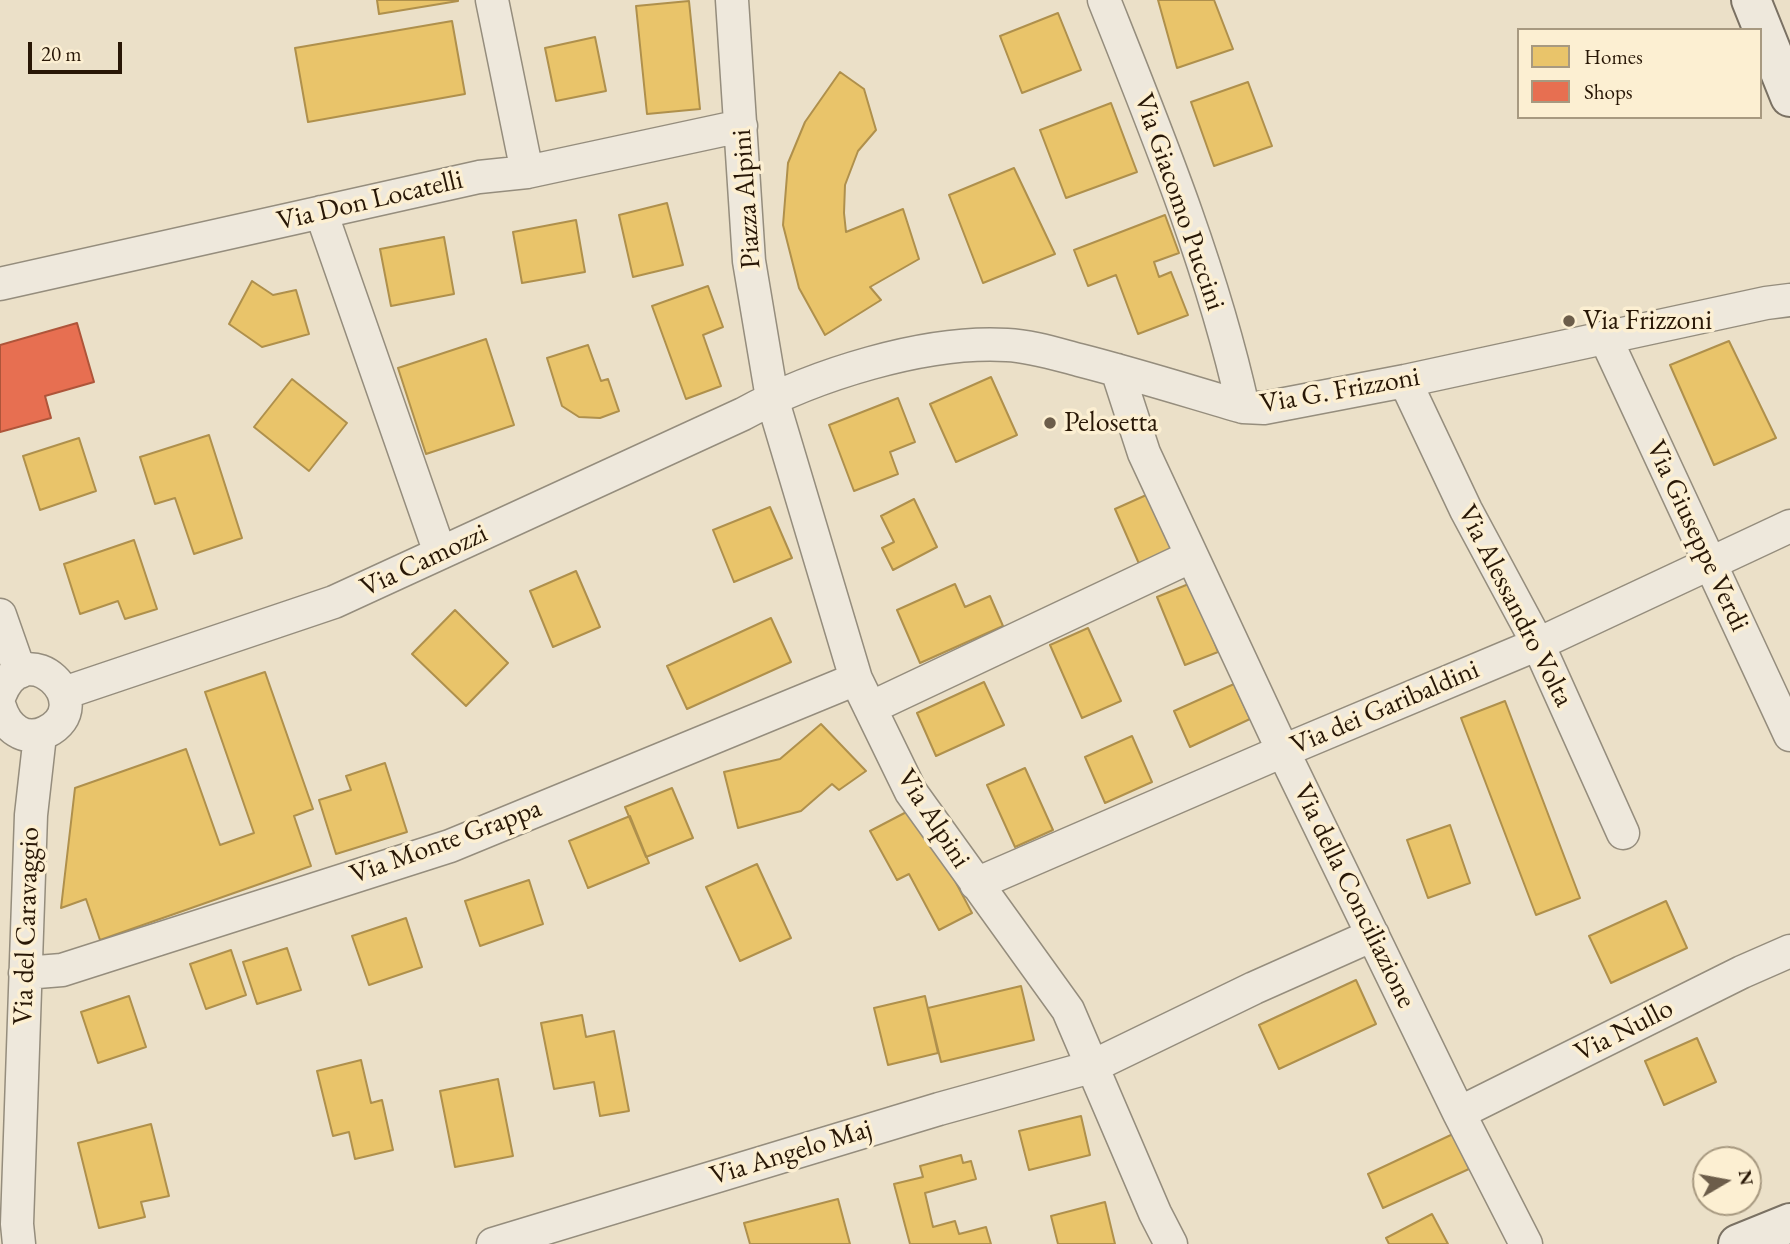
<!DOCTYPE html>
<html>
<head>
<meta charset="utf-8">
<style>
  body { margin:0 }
  #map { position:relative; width:1790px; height:1244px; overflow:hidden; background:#ebe0c8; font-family:"EB Garamond",serif }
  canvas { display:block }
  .legend { position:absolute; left:1517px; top:28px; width:245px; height:91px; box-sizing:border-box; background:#fcefd2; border:2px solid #a79980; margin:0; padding:9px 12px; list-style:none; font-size:21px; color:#281706 }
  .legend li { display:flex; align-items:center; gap:14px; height:35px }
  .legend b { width:35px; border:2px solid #a79980 }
  .north { position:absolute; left:1692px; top:1146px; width:70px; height:70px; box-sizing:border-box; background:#fcefd2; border:2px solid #a79980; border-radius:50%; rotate:80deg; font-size:19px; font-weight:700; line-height:28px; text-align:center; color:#281706 }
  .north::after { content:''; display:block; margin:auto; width:24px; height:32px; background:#6c5d4a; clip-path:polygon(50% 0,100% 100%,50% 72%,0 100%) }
  .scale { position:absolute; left:28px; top:42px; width:94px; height:32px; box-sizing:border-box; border:4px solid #281706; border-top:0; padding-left:9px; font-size:21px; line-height:24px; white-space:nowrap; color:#281706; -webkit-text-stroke:5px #fcefd2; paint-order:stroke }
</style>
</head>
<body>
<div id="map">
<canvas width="1790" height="1244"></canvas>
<ul class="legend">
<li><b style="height:19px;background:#e9c46a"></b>Homes</li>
<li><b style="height:19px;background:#e76f51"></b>Shops</li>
</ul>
<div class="north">N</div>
<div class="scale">20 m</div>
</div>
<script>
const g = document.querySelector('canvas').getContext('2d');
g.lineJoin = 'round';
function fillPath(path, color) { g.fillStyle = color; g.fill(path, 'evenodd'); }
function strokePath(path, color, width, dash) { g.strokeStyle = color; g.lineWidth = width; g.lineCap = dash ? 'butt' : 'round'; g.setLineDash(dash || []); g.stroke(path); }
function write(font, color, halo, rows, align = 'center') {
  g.font = font + ' "EB Garamond",serif'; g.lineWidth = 7; g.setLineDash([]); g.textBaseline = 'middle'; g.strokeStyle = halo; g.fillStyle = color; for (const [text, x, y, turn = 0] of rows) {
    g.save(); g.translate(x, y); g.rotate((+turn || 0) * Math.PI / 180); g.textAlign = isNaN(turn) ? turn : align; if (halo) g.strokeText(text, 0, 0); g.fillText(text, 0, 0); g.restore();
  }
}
const homes = new Path2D(`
  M377,0H458V1L379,14Z
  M1158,0H1214L1233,49L1177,68Z
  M689,1L700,109L647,114L636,6Z
  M1058,13L1081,70L1022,93L1000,36Z
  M452,21L465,94L308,122L295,48Z
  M595,37L606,91L556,101L545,48Z
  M840,72L864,89L876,130L858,151L845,185L844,213L846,232L903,209L919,259L870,287L881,300L825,335L799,288L783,225L788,163L805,122Z
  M1248,82L1272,146L1214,166L1191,102Z
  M1111,103L1137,172L1066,198L1040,130Z
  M1014,168L1055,254L983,283L949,195Z
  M667,203L683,265L633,277L619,215Z
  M1165,215L1179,253L1154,262L1159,277L1171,272L1188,315L1138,334L1116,275L1088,286L1074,250Z
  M576,220L585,272L522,283L513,232Z
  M444,237L454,294L391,306L380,249Z
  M252,281L273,295L296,290L309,334L262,347L229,324Z
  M708,286L723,327L703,335L721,386L686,399L652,306Z
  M486,339L514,425L426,454L398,368Z
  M1729,341L1776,438L1714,465L1670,365Z
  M588,345L601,381L608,379L619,411L600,418L579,417L562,406L547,358Z
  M991,377L1017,435L956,462L930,404Z
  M292,379L347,423L309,471L254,427Z
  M898,398L915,442L890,452L898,474L854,491L829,425Z
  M209,435L242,538L194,554L175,498L155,504L140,457Z
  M79,438L96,491L40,510L23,456Z
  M1153,492L1178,549L1140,566L1115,509Z
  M914,499L937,547L893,570L882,548L894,542L881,516Z
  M770,507L792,558L734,582L713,530Z
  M134,540L157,609L125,619L118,601L80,614L64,564Z
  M576,571L600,627L553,647L530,591Z
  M1191,583L1218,652L1185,665L1157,597Z
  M955,584L965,607L990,596L1003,626L920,663L897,610Z
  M455,610L508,663L466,706L412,654Z
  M771,618L791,662L687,709L667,666Z
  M1088,628L1121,701L1082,718L1050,645Z
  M265,672L313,809L294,816L311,866L100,940L86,899L61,908L75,788L186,749L220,845L254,833L205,692Z
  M984,682L1004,725L936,756L917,713Z
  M1234,684L1250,719L1190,747L1174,711Z
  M1505,701L1580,898L1536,915L1461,718Z
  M821,724L866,771L839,790L832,784L801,811L738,828L724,772L780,759Z
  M1132,736L1152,782L1105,803L1085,757Z
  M385,763L407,832L336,854L319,800L351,790L346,776Z
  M1025,768L1053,830L1015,847L987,785Z
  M672,788L693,838L646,857L625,807Z
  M916,807L972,913L939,930L909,874L897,880L870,831Z
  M630,816L649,863L588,888L569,841Z
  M1450,825L1470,883L1428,898L1407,840Z
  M757,864L791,938L740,961L706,887Z
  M529,880L543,924L480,946L465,901Z
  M1666,901L1687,948L1611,983L1589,936Z
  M406,918L422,967L369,985L352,936Z
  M287,948L301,990L257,1004L243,962Z
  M231,950L246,995L206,1009L190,964Z
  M1356,980L1376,1024L1279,1069L1259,1025Z
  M1021,986L1034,1040L941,1062L928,1008Z
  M129,996L146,1047L98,1063L81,1012Z
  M925,996L938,1053L888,1065L874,1008Z
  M582,1015L586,1037L614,1031L629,1111L600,1116L594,1082L554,1089L541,1023Z
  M1697,1038L1716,1082L1664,1105L1645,1061Z
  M361,1060L371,1103L382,1100L393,1150L355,1159L349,1132L333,1136L317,1071Z
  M498,1079L513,1156L455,1167L440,1091Z
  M1081,1116L1090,1155L1029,1170L1019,1131Z
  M151,1124L169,1196L141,1202L145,1217L99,1228L78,1143Z
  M1453,1134L1469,1169L1383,1208L1368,1174Z
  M961,1155L963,1163L971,1161L976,1179L925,1193L933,1227L955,1221L959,1234L986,1227L991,1244H910L894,1184L923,1177L920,1166Z
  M838,1199L850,1244H750L744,1223Z
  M1105,1202L1115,1244H1058L1051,1216Z
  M1432,1214L1448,1244H1389L1386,1238Z`);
fillPath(homes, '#e9c46a');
strokePath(homes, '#af904c', 2);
const shops = new Path2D(`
  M77,323L94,382L45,396L51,418L0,432V345Z`);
fillPath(shops, '#e76f51');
strokePath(shops, '#ae553a', 2);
const street = new Path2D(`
  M492,0L527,172
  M732,0L749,261L772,398L856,679L911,792L1068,1010L1155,1213L1171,1244
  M1104,0C1157,133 1212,267 1243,407
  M321,212L440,553
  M0,284L479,177L527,172L741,126
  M1605,337L1790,735
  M1117,370L1144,453L1192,556L1283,751L1459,1113L1526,1244
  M1405,381L1466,510L1538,644L1623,833
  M0,615L20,672
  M64,693L334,602L743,414C814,375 925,340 1007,345C1031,346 1056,354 1079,360C1134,374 1188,391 1243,407L1264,408L1405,381L1766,303L1790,300
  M0,695C26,630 101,705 46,732C24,743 6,727 0,707
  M870,708L1192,556
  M976,884L1283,751L1538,644L1790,526
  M25,973L62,970L450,846L856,679
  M1459,1113L1742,972L1790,951
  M19,1244L17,1224L31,815L40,735
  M493,1244L939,1109L1091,1067L1254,988L1373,935`);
const secondary = new Path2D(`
  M1751,0L1790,97
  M1738,1244L1790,1223`);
strokePath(street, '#958d7d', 35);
strokePath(secondary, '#7a7163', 42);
strokePath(street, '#eee8dc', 32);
strokePath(secondary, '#eee8dc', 38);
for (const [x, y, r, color] of [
  [1569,321,7,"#6c5d4a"],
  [1050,423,7,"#6c5d4a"]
]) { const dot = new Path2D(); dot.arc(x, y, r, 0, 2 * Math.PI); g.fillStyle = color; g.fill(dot); strokePath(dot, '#fcefd2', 2.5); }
write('28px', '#281706', '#fcefd2', [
  ["Piazza Alpini",747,199,-94],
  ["Via Don Locatelli",370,201,-13],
  ["Via Giacomo Puccini",1179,202,71],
  ["Via G. Frizzoni",1340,391,-10],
  ["Via Giuseppe Verdi",1697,536,65],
  ["Via Camozzi",424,561,-25],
  ["Via Alessandro Volta",1515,606,63],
  ["Via dei Garibaldini",1385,708,-23],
  ["Via Alpini",933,819,57],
  ["Via Monte Grappa",446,842,-20],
  ["Via della Conciliazione",1354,896,64],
  ["Via del Caravaggio",27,926,-88],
  ["Via Nullo",1624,1031,-27],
  ["Via Angelo Maj",791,1153,-17]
]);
write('28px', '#281706', '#fcefd2', [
  ["Via Frizzoni",1583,321],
  ["Pelosetta",1064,423]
], 'left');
</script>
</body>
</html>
